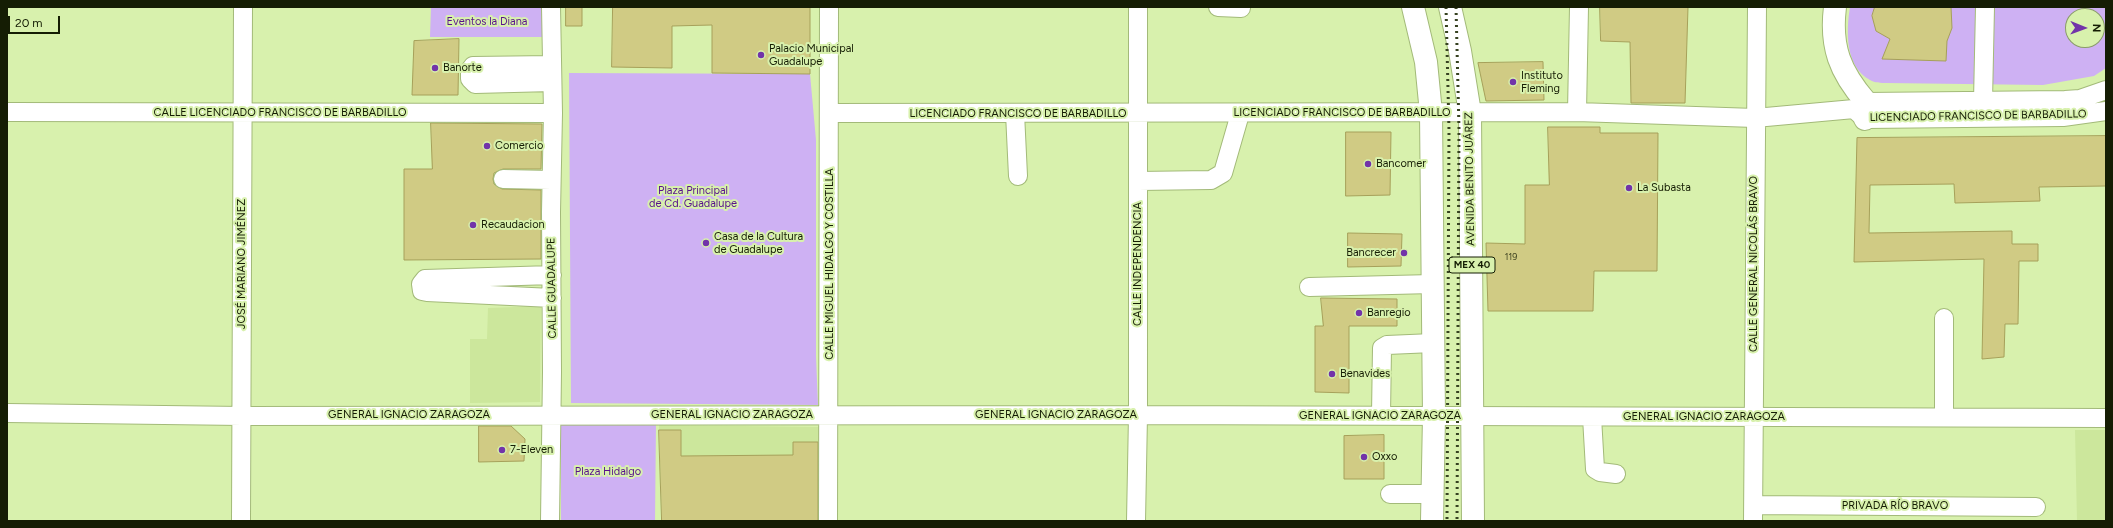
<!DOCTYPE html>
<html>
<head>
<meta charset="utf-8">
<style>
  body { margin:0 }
  #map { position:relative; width:2113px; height:528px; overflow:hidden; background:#d8f1ad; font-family:Figtree,sans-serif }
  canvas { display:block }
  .frame { position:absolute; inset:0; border:8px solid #151d04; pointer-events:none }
  .north { position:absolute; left:2065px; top:8px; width:40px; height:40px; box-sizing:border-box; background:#d8f1ad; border:1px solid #8a9c69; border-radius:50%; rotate:91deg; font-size:11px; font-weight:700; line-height:16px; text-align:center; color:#151d04 }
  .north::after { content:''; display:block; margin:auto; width:14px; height:18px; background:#7233a9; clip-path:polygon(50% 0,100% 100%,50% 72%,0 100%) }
  .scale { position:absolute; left:8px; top:16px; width:52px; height:18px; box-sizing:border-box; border:2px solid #151d04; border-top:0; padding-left:5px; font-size:12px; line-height:14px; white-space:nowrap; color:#151d04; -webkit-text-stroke:3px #d8f1ad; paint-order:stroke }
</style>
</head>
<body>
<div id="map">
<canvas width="2113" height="528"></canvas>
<div class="frame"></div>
<div class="north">N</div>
<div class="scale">20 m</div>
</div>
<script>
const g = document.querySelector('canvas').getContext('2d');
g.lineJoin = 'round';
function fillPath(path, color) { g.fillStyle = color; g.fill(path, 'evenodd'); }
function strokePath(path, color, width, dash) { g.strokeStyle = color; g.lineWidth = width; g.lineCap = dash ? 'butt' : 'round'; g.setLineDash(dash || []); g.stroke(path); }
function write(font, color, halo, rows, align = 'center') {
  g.font = font + ' Figtree,sans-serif'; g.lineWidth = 4; g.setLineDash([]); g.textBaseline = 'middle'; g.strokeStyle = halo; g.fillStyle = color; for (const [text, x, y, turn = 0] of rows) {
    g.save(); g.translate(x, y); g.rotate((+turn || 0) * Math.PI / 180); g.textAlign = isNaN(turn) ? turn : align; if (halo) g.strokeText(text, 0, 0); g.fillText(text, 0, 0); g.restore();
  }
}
fillPath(new Path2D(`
  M541,306L540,402L470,403V339H487L488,308Z
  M659,425L820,427L821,521H662Z
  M2075,430H2106V521H2077Z`), '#cce79c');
fillPath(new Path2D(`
  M431,7H544V37H430Z
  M1850,7H2106V68L2094,76L2043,85L1886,83C1881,83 1875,83 1870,80C1845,67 1846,31 1850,7ZM2073,16H2097V40H2073Z
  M569,73L810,74L816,140V356L818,405L571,403Z
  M561,422L656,423L655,521H561Z`), '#ceb1f3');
const building = new Path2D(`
  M566,7H582V26H566Z
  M613,7H810V74L712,73V25L672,26V68L612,67Z
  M1600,7H1688L1685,103H1631L1630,42L1601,41Z
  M1875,7H1951L1952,28L1947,41L1946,61L1882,59L1890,39L1876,31L1872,16Z
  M459,39L458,95H412L414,41Z
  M1543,62L1544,100L1486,101L1478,63Z
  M431,123L542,124L541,169H503L494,173L493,179L494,184L502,189L541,190V259L404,260V169H432Z
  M1548,127H1600V133H1658L1657,271H1594L1593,311H1488L1486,243L1525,244V185H1549Z
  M1346,132H1391L1390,195L1346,196Z
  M2106,136V186L2039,187L2040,201L1955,203L1954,184L1870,185L1869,233L2012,231V244H2038V261H2019L2018,324H2005L2004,357L1982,359L1984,259L1854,262L1857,138Z
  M1348,233L1402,234L1401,266L1348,267Z
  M1321,298L1397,299V326H1349V393L1315,392V326H1323Z
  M479,426H511L525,439L524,461L479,462Z
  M659,430H681V456L793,455V442H818V521H662Z
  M1384,435V479H1344V436Z`);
fillPath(building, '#d0cb84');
strokePath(building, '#a6a05a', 1);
const minor = new Path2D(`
  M1218,7L1241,8
  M552,65L473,66L470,70V79L475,84L552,82
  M1983,101L1985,7
  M1855,110L1865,119L2063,117L2106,111
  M7,112L553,113
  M1577,112L1579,7
  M830,113L1577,112L1755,118L1854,109L1866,102L2065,100L2080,99L2106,90
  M1015,113L1018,176
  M503,179L551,180
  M1138,181L1211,180L1223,173L1240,114
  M552,275L425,279L421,284L422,291L427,292L552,298
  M1309,287L1433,284
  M7,413L242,416L1138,415L2106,418
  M1381,415L1382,348L1387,345L1433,343
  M1592,417L1595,469L1600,472L1616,474
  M1944,417V318
  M1390,494H1432
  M1754,505L2036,507
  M241,521L243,7
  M550,521L552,372L551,212L553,113L551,7
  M828,521L829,7
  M1136,521L1138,415V7
  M1753,521L1757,7`);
const major = new Path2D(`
  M1413,7L1426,62L1431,113L1434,416L1432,521
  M1450,7L1460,51L1470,113L1473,521
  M1835,7C1830,47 1840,72 1866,102L1865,119`);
strokePath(minor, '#a3ba79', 20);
strokePath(major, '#a3ba79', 24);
strokePath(minor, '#fff', 18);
strokePath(major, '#fff', 22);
strokePath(new Path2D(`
  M1446,7L1449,130L1447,521
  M1456,7L1459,129L1457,521`), '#374221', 3, [2, 4]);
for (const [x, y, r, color] of [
  [761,55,4,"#7233a9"],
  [435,68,4,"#7233a9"],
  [1513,82,4,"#7233a9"],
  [487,146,4,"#7233a9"],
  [1368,164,4,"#7233a9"],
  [1629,188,4,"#7233a9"],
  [473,225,4,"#7233a9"],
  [706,243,4,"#7233a9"],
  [1404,253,4,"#7233a9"],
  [1359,313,4,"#7233a9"],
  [1332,374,4,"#7233a9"],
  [502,450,4,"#7233a9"],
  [1364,457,4,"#7233a9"]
]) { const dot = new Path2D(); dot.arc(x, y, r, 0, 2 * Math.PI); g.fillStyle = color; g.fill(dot); strokePath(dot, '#d8f1ad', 1.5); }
write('9px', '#444824', null, [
  ["119",1511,257]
]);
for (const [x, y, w] of [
  [1472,265,46]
]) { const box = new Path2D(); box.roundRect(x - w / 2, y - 8, w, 16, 3); g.fillStyle = '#d8f1ad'; g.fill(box); strokePath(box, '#151d04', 1); }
write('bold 10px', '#151d04', null, [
  ["MEX 40",1472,265]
]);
write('11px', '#57118a', '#d8f1ad', [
  ["Eventos la Diana",487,22],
  ["Plaza Principal",693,191],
  ["de Cd. Guadalupe",693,204],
  ["Plaza Hidalgo",608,472]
]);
write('11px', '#151d04', '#d8f1ad', [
  ["Palacio Municipal",769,49],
  ["Guadalupe",769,62],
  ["Banorte",443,68],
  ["Instituto",1521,76],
  ["Fleming",1521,89],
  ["Comercio",495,146],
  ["Bancomer",1376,164],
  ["La Subasta",1637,188],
  ["Recaudacion",481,225],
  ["Casa de la Cultura",714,237],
  ["de Guadalupe",714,250],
  ["Bancrecer",1396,253,"right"],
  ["Banregio",1367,313],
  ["Benavides",1340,374],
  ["7-Eleven",510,450],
  ["Oxxo",1372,457]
], 'left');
write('11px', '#151d04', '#d8f1ad', [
  ["CALLE LICENCIADO FRANCISCO DE BARBADILLO",280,113],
  ["LICENCIADO FRANCISCO DE BARBADILLO",1342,113],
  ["LICENCIADO FRANCISCO DE BARBADILLO",1018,114],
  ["LICENCIADO FRANCISCO DE BARBADILLO",1978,116,-1],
  ["AVENIDA BENITO JUÁREZ",1470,179,-91],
  ["JOSÉ MARIANO JIMÉNEZ",242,264,-90],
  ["CALLE MIGUEL HIDALGO Y COSTILLA",830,264,-90],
  ["CALLE INDEPENDENCIA",1138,264,-90],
  ["CALLE GENERAL NICOLÁS BRAVO",1754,264,-90],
  ["CALLE GUADALUPE",552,288,-91],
  ["GENERAL IGNACIO ZARAGOZA",409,415],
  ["GENERAL IGNACIO ZARAGOZA",732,415],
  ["GENERAL IGNACIO ZARAGOZA",1056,415],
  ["GENERAL IGNACIO ZARAGOZA",1380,416],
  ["GENERAL IGNACIO ZARAGOZA",1704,417],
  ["PRIVADA RÍO BRAVO",1895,506]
]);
</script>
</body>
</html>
